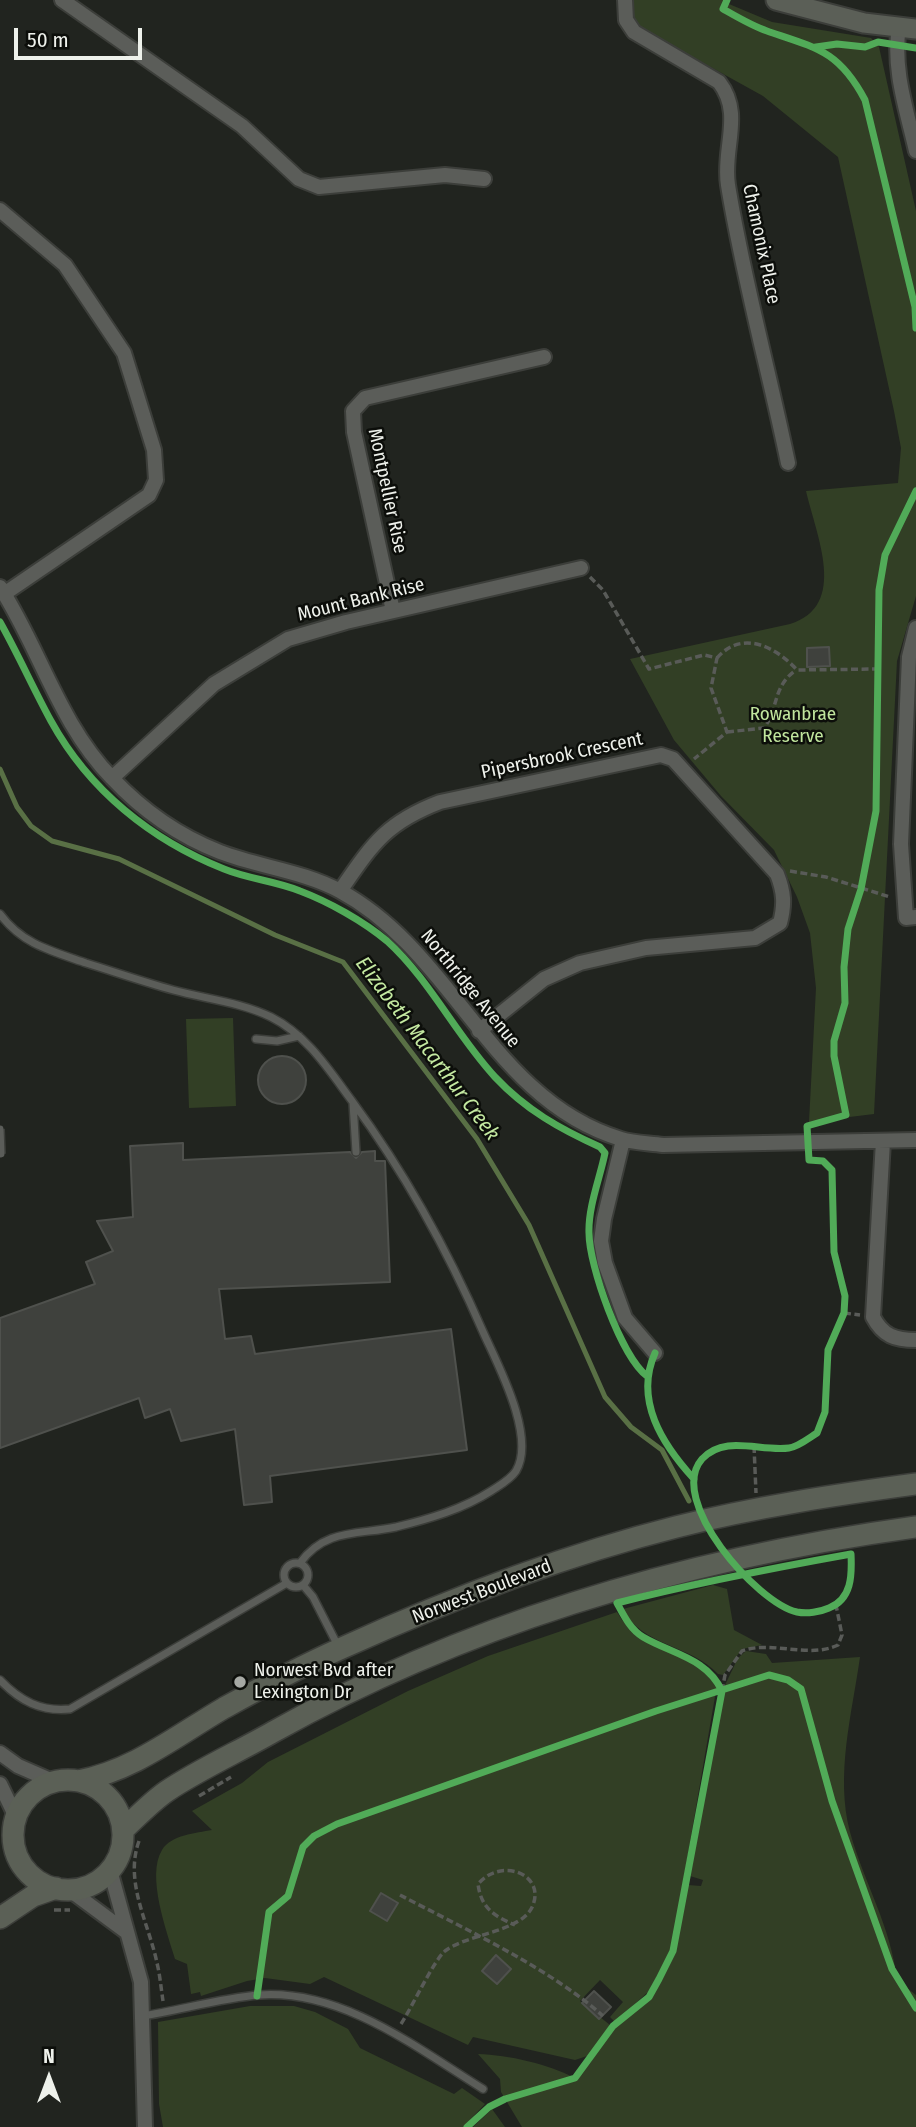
<!DOCTYPE html>
<html>
<head>
<meta charset="utf-8">
<style>
  body { margin:0 }
  #map { position:relative; width:916px; height:2127px; overflow:hidden; background:#21241f; font-family:"Fira Sans Condensed",sans-serif }
  canvas { display:block }
  .north { position:absolute; left:14px; top:2043px; width:70px; height:70px; -webkit-text-stroke:5px #0c0e0a; paint-order:stroke; rotate:0deg; font-size:19px; font-weight:700; line-height:28px; text-align:center; color:#eef1eb }
  .north::after { content:''; display:block; margin:auto; width:24px; height:32px; background:#eef1eb; clip-path:polygon(50% 0,100% 100%,50% 72%,0 100%) }
  .scale { position:absolute; left:14px; top:28px; width:128px; height:32px; box-sizing:border-box; border:4px solid #eef1eb; border-top:0; padding-left:9px; font-size:21px; line-height:24px; white-space:nowrap; color:#eef1eb; -webkit-text-stroke:5px #0c0e0a; paint-order:stroke }
</style>
</head>
<body>
<div id="map">
<canvas width="916" height="2127"></canvas>
<div class="north">N</div>
<div class="scale">50 m</div>
</div>
<script>
const g = document.querySelector('canvas').getContext('2d');
g.lineJoin = 'round';
function fillPath(path, color) { g.fillStyle = color; g.fill(path, 'evenodd'); }
function strokePath(path, color, width, dash) { g.strokeStyle = color; g.lineWidth = width; g.lineCap = dash ? 'butt' : 'round'; g.setLineDash(dash || []); g.stroke(path); }
function write(font, color, halo, rows, align = 'center') {
  g.font = font + ' "Fira Sans Condensed",sans-serif'; g.lineWidth = 5; g.setLineDash([]); g.textBaseline = 'middle'; g.strokeStyle = halo; g.fillStyle = color; for (const [text, x, y, turn = 0] of rows) {
    g.save(); g.translate(x, y); g.rotate((+turn || 0) * Math.PI / 180); g.textAlign = isNaN(turn) ? turn : align; if (halo) g.strokeText(text, 0, 0); g.fillText(text, 0, 0); g.restore();
  }
}
fillPath(new Path2D(`
  M631,0H730L729,4L772,22L871,38L879,47L916,211V596L897,661L874,1114L809,1122L816,988L810,933L797,897L774,850L721,796L674,740L630,659L790,624C849,606 816,535 806,491L898,483L901,448L894,411L838,157L763,96L642,29L630,13Z
  M233,1018L236,1106L189,1108L186,1019Z
  M713,1585L727,1589L734,1630L762,1645L742,1649L723,1675L718,1674C692,1645 641,1646 623,1609Z
  M617,1612C638,1652 693,1649 717,1685L673,1941L688,1885L701,1886L703,1880L690,1876L725,1685L738,1658L746,1651L766,1654L772,1663L860,1657C852,1714 835,1775 850,1832C864,1883 891,1926 897,1980L916,1995V2127H522L501,2092L500,2079L478,2054C509,2055 548,2064 575,2078C590,2063 599,2045 611,2029C632,2000 662,1996 671,1952L648,1992L615,2022L610,2017L623,2002L600,1980L580,2001L610,2025L590,2055L575,2060L473,2037L468,2045L324,1977L310,1984L265,1978L247,1981L201,1996L200,1992L191,1994L187,1964L175,1959C167,1932 146,1876 162,1850C171,1835 196,1833 212,1830L192,1811L242,1783L268,1762L408,1691L488,1656Z
  M250,2006H294L315,2012L348,2029L360,2048L454,2094L462,2088L485,2104L463,2127H163L159,2104L158,2022Z
  M492,2109L505,2127H473Z`), '#323f25');
strokePath(new Path2D(`
  M0,769L17,807L31,826L52,841L119,859L275,935L343,962L477,1139L529,1225L605,1397L631,1427L662,1450L689,1501`), '#597045', 5);
const building = new Path2D(`
  M829,647L830,666L807,667V648Z
  M258 1080a24 24 0 1 1 48 0a24 24 0 1 1-48 0Z
  M183,1143V1160L350,1152L356,1158L362,1152L375,1151V1161H385L390,1282L219,1289L225,1339L251,1336L255,1354L451,1329L467,1450L270,1476L272,1502L244,1505L235,1429L181,1441L170,1409L145,1418L139,1398L0,1448V1318L95,1284L86,1262L113,1251L97,1221L133,1217L130,1146Z
  M381,1893L398,1903L387,1921L370,1911Z
  M496,1955L511,1969L497,1984L482,1971Z
  M594,1991L611,2007L599,2019L582,2003Z`);
fillPath(building, '#3f413d');
strokePath(building, '#4f514d', 2);
const lane = new Path2D(`
  M0,914C22,944 51,951 86,963C115,972 144,982 173,990C206,999 240,1002 271,1017C307,1035 329,1070 352,1101C406,1174 448,1251 484,1334C499,1367 536,1437 516,1471C510,1480 500,1485 491,1491C463,1509 429,1519 396,1527C359,1535 325,1528 300,1563
  M256,1039L277,1041L299,1036
  M353,1103L356,1152
  M284 1575a12 12 0 1 1 24 0a12 12 0 1 1-24 0Z
  M303,1585L313,1597L338,1646
  M0,1680C20,1701 41,1712 70,1709L287,1583
  M143,2016C181,2010 221,1998 259,1995C342,1989 417,2048 483,2089`);
const street = new Path2D(`
  M62,0L242,126L299,179L319,187L445,175L484,179
  M625,0L626,20L634,32L719,82C744,114 722,149 728,185C743,278 769,371 788,463
  M899,27C892,69 907,111 916,151
  M0,210L65,265L124,353L154,450L156,480L149,495L4,594
  M0,587C40,649 59,724 112,778C142,810 179,836 220,852C259,867 303,871 340,891C455,953 491,1100 621,1139C634,1143 649,1143 663,1145L916,1140
  M393,611L354,432L353,411L365,398L544,357
  M916,628L909,657L901,844L906,918L916,917
  M112,778L214,684L288,639L346,622L581,568
  M340,891C372,845 385,823 440,802L661,755L673,759L777,874C784,892 785,904 780,923L755,938L646,948L580,963L544,979L479,1031
  M623,1140L604,1219L601,1241L605,1263L625,1318L655,1353
  M883,1141L873,1317C883,1336 895,1340 916,1340
  M0,1753L18,1766L57,1783
  M0,1784L15,1815
  M110,1870L141,1982L145,2127
  M71,1891L125,1931`);
const secondary = new Path2D(`
  M776,0L864,23L916,29`);
const primary = new Path2D(`
  M13 1835a55 55 0 1 1 110 0a55 55 0 1 1-110 0Z
  M78,1781C133,1771 176,1736 224,1708C262,1687 302,1666 342,1648C450,1599 561,1556 676,1527C755,1507 835,1495 916,1484
  M123,1830C137,1817 151,1802 167,1791C200,1769 238,1752 273,1732C472,1621 691,1558 916,1527
  M0,1918L33,1896L56,1888`);
strokePath(lane, '#3c3e3a', 10);
strokePath(street, '#3c3e3a', 18);
strokePath(secondary, '#3c3e3a', 23);
strokePath(primary, '#3c3e3a', 24);
strokePath(new Path2D(`
  M590,577L603,590L649,669L704,655L717,658L711,688L727,732L694,759
  M717,658C742,629 776,647 797,670L878,669
  M727,732L764,728C779,708 772,687 796,670
  M790,871L826,877L890,897
  M844,1313L860,1315
  M754,1446L756,1493
  M722,1691L725,1675L742,1651C771,1640 809,1659 838,1645L842,1635L836,1605
  M199,1796L231,1777
  M139,1841C124,1882 149,1924 157,1963C160,1975 161,1988 163,2001
  M400,1895C463,1928 551,1969 603,2016
  M54,1910H70
  M401,2024C411,2009 434,1960 445,1951C469,1933 523,1932 533,1905C545,1874 501,1857 478,1884C481,1908 494,1916 515,1925`), '#595b58', 3.5, [7, 3.5]);
strokePath(lane, '#5b5d59', 7);
strokePath(street, '#5b5d59', 14);
strokePath(secondary, '#5b5f57', 19);
strokePath(primary, '#5b6056', 21);
const laneBridge = new Path2D(`
  M0,1129L1,1154`);
strokePath(laneBridge, '#3c3e3a', 10, []);
strokePath(laneBridge, '#5b5d59', 7);
strokePath(new Path2D(`
  M727,0L723,9C737,17 752,26 767,31C817,48 839,51 865,100L915,307L916,328
  M816,47L837,44L865,47L878,42L916,48
  M0,622C18,654 33,688 51,721C89,790 151,840 224,869C248,879 276,881 300,891C329,902 363,921 387,941C430,980 456,1035 495,1077C526,1110 560,1129 600,1147L605,1153C600,1178 588,1207 589,1233C589,1266 621,1356 647,1376
  M655,1353C634,1400 662,1444 694,1479
  M257,1996L269,1912L288,1896L303,1847L314,1836L337,1824L656,1711L769,1675L788,1680L801,1689L832,1801L892,1969L916,2008
  M467,2127L489,2107L505,2099L575,2078L613,2026L649,1997L659,1979L673,1951L722,1691C707,1658 672,1654 643,1637C630,1629 624,1616 617,1603C695,1583 773,1568 851,1554C852,1575 852,1599 829,1608C820,1612 807,1614 797,1612C757,1603 666,1500 702,1459C725,1434 760,1452 789,1448C798,1447 809,1438 817,1433L825,1412L828,1350L844,1313L845,1296L834,1252L832,1170L823,1161L809,1160L807,1126L846,1115L834,1056V1041L845,1003L844,967L848,929L861,889L876,811L879,590L885,555L916,491`), '#51ab58', 7);
for (const [x, y, r, color] of [
  [240,1682,7,"#a6a9a4"]
]) { const dot = new Path2D(); dot.arc(x, y, r, 0, 2 * Math.PI); g.fillStyle = color; g.fill(dot); strokePath(dot, '#0c0e0a', 2.5); }
write('19px', '#eef1eb', '#0c0e0a', [
  ["Chamonix Place",761,244,78],
  ["Montpellier Rise",387,491,78],
  ["Mount Bank Rise",361,600,-14],
  ["Pipersbrook Crescent",562,756,-12],
  ["Northridge Avenue",470,989,51],
  ["Norwest Boulevard",482,1592,-21]
]);
write('19px', '#c0e59d', '#0c0e0a', [
  ["Rowanbrae",793,715],
  ["Reserve",793,737]
]);
write('19px', '#eef1eb', '#0c0e0a', [
  ["Norwest Bvd after",254,1671],
  ["Lexington Dr",254,1693]
], 'left');
write('italic 21px', '#c4e9a1', '#0c0e0a', [
  ["Elizabeth Macarthur Creek",427,1049,53]
]);
</script>
</body>
</html>
